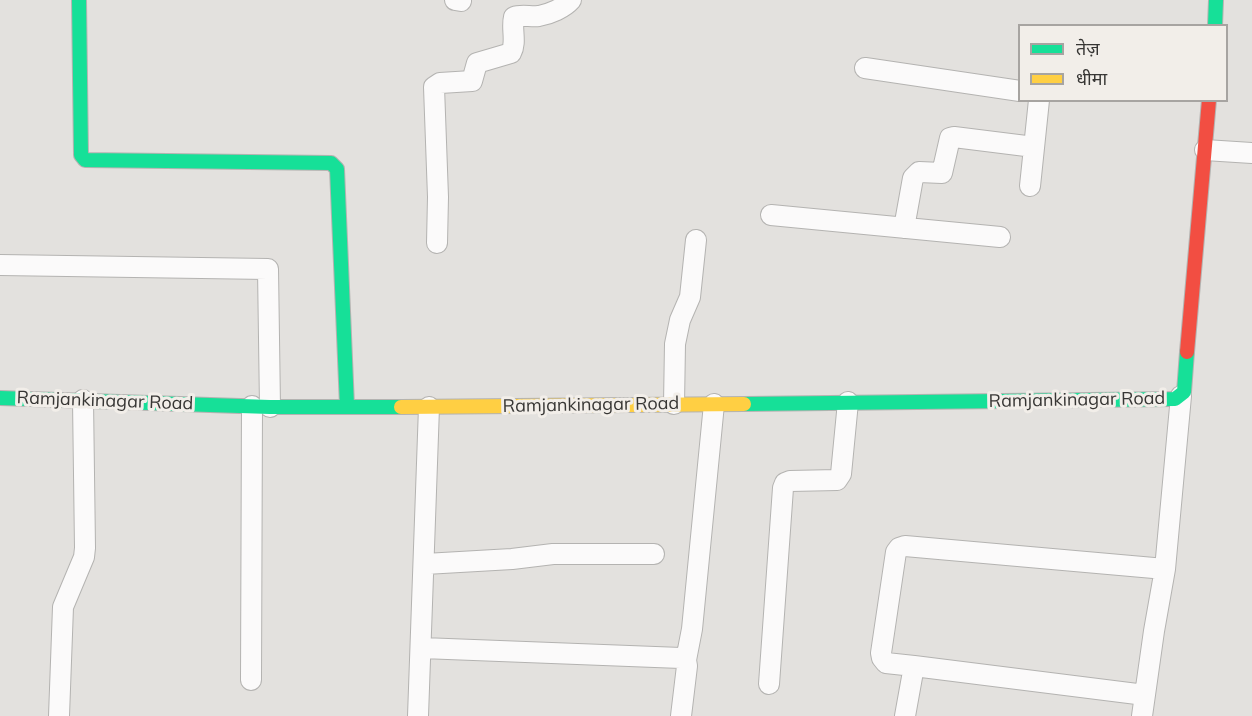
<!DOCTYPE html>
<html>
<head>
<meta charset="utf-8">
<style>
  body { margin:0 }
  #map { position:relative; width:1252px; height:716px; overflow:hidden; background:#e3e1de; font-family:Mulish,"Noto Sans Devanagari",sans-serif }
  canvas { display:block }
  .legend { position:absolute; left:1018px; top:24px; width:210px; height:78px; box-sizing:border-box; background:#f2eee9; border:2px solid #a7a4a1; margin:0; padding:8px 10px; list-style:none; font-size:18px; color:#373634 }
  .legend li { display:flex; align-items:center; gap:12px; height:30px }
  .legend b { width:30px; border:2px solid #a7a4a1 }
</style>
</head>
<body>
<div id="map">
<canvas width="1252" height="716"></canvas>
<ul class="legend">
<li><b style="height:8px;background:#16e098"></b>तेज़</li>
<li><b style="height:8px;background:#ffcf43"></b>धीमा</li>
</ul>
</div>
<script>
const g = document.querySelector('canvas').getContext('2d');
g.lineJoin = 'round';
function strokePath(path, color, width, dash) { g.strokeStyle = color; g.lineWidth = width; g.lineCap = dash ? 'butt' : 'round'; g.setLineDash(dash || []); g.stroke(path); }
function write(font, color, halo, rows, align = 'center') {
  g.font = font + ' Mulish,sans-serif'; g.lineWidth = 6; g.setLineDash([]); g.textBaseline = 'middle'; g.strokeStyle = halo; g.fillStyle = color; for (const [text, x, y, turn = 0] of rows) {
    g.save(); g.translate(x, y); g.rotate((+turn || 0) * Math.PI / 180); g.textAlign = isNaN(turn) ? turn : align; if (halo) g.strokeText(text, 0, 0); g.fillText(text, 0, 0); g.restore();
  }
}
const street = new Path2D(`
  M455,0L461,1
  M865,68L1020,91
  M1205,150L1252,153
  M1030,186L1039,100
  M771,215L1000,237
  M904,228L913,178L919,172L942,173L950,138L954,137L1034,147
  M437,243L438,197L434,87L440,83L472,81L477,63L511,53C517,42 511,29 514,17C522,14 530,17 539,16C550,14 564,8 571,0
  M0,265L268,269L270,407
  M674,404L675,344L680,320L690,297L696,240
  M425,564L512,559L553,554H654
  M422,648L681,658L686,660L687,666L681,716
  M686,660L692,629L714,404
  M914,666L1145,695
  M251,680L252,406
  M769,684L783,488L785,483L790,481L837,480L841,474L848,402
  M59,716L63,607L84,557L85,548L83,400
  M418,716L429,407
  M905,716L914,666L886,663L882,658L881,653L896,552L899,548L905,546L1165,569
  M1142,716L1154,631L1165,569L1181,396`);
const fast = new Path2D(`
  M79,0L81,155L85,160L331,163L337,169L347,406
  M1215,26L1216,0
  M0,398L270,407H401
  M744,404L1175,399L1184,392L1187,352`);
const slow = new Path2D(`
  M401,407L744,404`);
const jam = new Path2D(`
  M1187,352L1209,100`);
strokePath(street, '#b4b3b1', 22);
strokePath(fast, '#b4b3b1', 16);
strokePath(slow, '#b4b3b1', 16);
strokePath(jam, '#b4b3b1', 16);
strokePath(street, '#fbfafa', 20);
strokePath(fast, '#16e098', 14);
strokePath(slow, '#ffcf43', 14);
strokePath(jam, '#f24e42', 14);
write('18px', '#373634', '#f2eee9', [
  ["Ramjankinagar Road",1077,400,-1],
  ["Ramjankinagar Road",105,401,2],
  ["Ramjankinagar Road",591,405,-1]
]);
</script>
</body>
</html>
